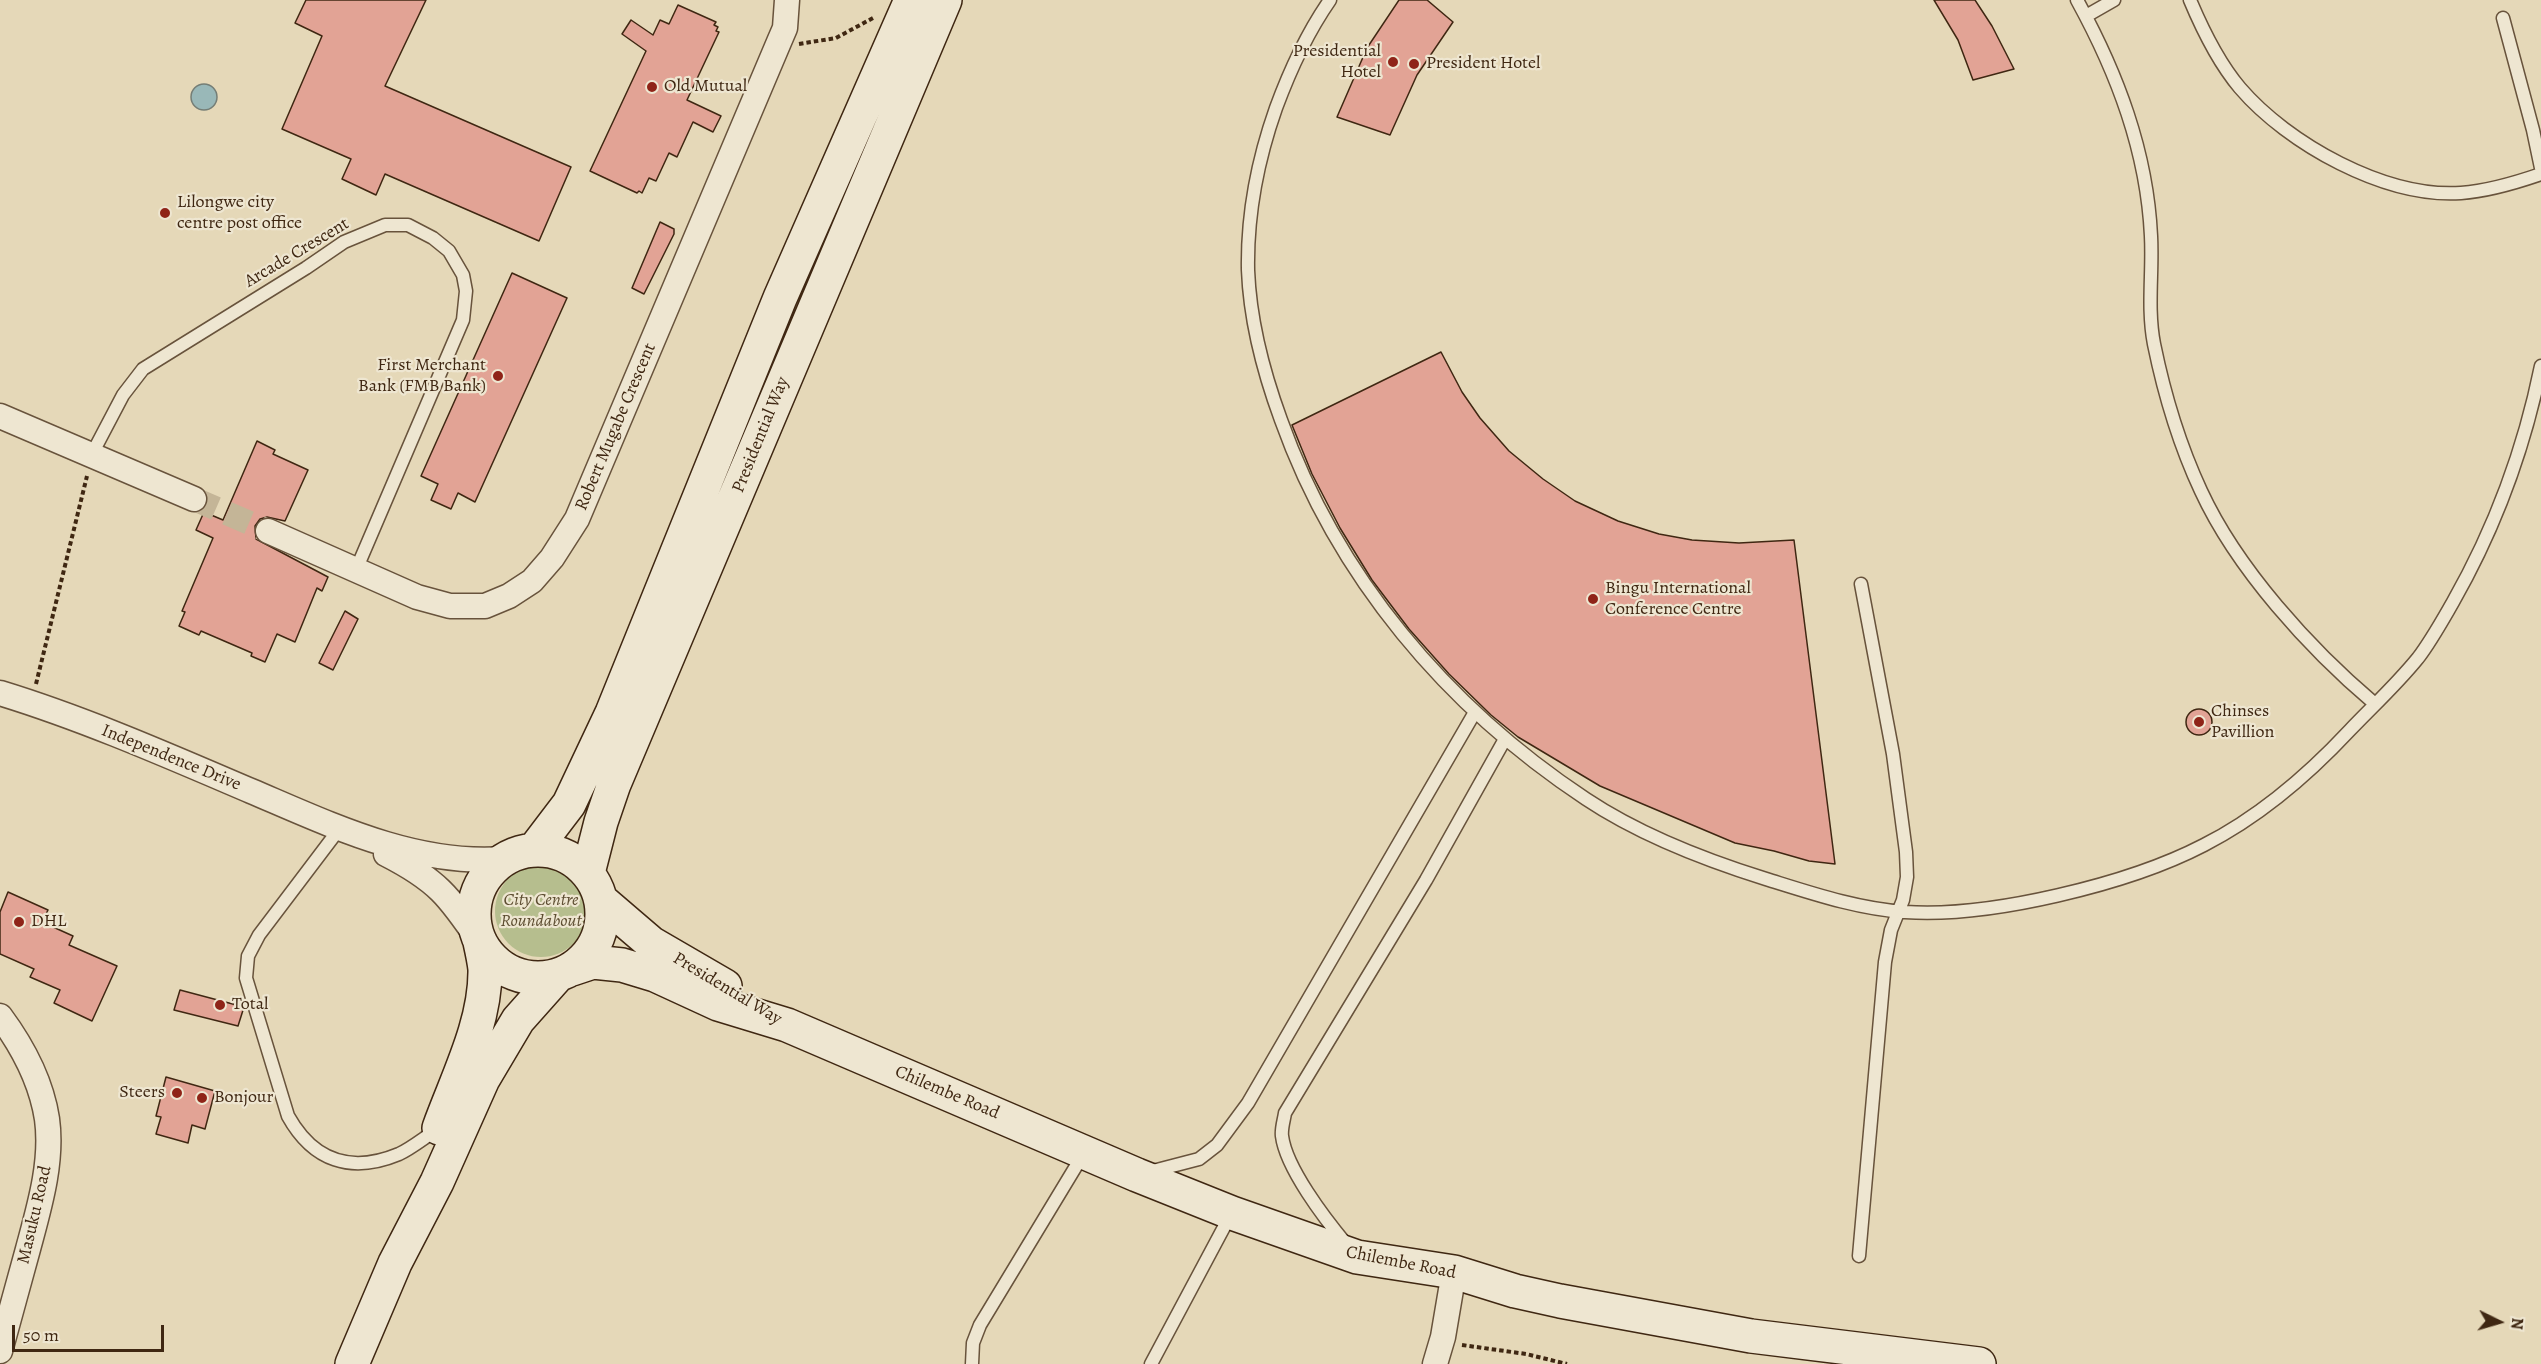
<!DOCTYPE html>
<html>
<head>
<meta charset="utf-8">
<style>
  body { margin:0 }
  #map { position:relative; width:2541px; height:1364px; overflow:hidden; background:#e5d8b8; font-family:Alegreya,serif }
  canvas { display:block }
  .north { position:absolute; left:2469px; top:1292px; width:60px; height:60px; -webkit-text-stroke:4px #eee6d1; paint-order:stroke; rotate:95deg; font-size:16px; font-weight:700; line-height:24px; text-align:center; color:#3f2712 }
  .north::after { content:''; display:block; margin:auto; width:21px; height:27px; background:#3f2712; clip-path:polygon(50% 0,100% 100%,50% 72%,0 100%) }
  .scale { position:absolute; left:12px; top:1325px; width:152px; height:27px; box-sizing:border-box; border:3px solid #3f2712; border-top:0; padding-left:8px; font-size:18px; line-height:21px; white-space:nowrap; color:#3f2712; -webkit-text-stroke:4px #eee6d1; paint-order:stroke }
</style>
</head>
<body>
<div id="map">
<canvas width="2541" height="1364"></canvas>
<div class="north">N</div>
<div class="scale">50 m</div>
</div>
<script>
const g = document.querySelector('canvas').getContext('2d');
g.lineJoin = 'round';
function fillPath(path, color) { g.fillStyle = color; g.fill(path, 'evenodd'); }
function strokePath(path, color, width, dash) { g.strokeStyle = color; g.lineWidth = width; g.lineCap = dash ? 'butt' : 'round'; g.setLineDash(dash || []); g.stroke(path); }
function write(font, color, halo, rows, align = 'center') {
  g.font = font + ' Alegreya,serif'; g.lineWidth = 4.5; g.setLineDash([]); g.textBaseline = 'middle'; g.strokeStyle = halo; g.fillStyle = color; for (const [text, x, y, turn = 0] of rows) {
    g.save(); g.translate(x, y); g.rotate((+turn || 0) * Math.PI / 180); g.textAlign = isNaN(turn) ? turn : align; if (halo) g.strokeText(text, 0, 0); g.fillText(text, 0, 0); g.restore();
  }
}
fillPath(new Path2D(`
  M495 911a46 46 0 1 1 92 0a46 46 0 1 1-92 0Z`), '#b6be8e');
const water = new Path2D(`
  M191 97a13 13 0 1 1 26 0a13 13 0 1 1-26 0Z`);
fillPath(water, '#99b8b8');
strokePath(water, '#757e76', 1.5);
const building = new Path2D(`
  M306,0H426L385,86L571,167L539,241L385,174L376,195L342,179L351,159L282,129L322,36L295,23Z
  M1399,0H1427L1453,22L1417,75L1390,135L1337,117L1367,48Z
  M1934,0H1975L1992,26L2014,69L1973,80L1958,40Z
  M678,5L716,22L714,25L718,27L716,31L719,32L687,100L721,116L713,132L693,122L677,157L669,153L656,181L649,178L642,193L639,191L637,193L590,171L646,51L622,34L631,20L653,35L660,20L669,24Z
  M660,222L674,229V234L644,294L632,288Z
  M512,273L567,298L475,502L458,493L451,509L431,500L438,484L421,476Z
  M1441,352L1462,392L1480,418L1509,451L1543,479L1575,501L1618,521L1659,534L1692,540L1739,543L1794,540L1835,864L1809,861L1774,851L1735,843L1600,786L1518,737L1491,715L1449,674L1409,629L1372,580L1340,528L1312,474L1292,425Z
  M257,441L275,450L273,454L308,470L285,521L267,517L260,519L255,526L256,539L328,577L322,591L317,588L295,642L277,634L265,662L251,656L252,653L201,631L199,635L179,626L185,612L182,611L213,538L196,530L204,512L223,520Z
  M345,611L358,619L333,670L319,663Z
  M2186 722a13 13 0 1 1 26 0a13 13 0 1 1-26 0Z
  M8,892L48,910L42,922L73,936L69,945L117,966L92,1021L54,1003L60,990L30,977L34,969L0,954V912Z
  M180,990L244,1007L238,1026L174,1010Z
  M166,1077L215,1091L205,1129L192,1125L188,1143L156,1134L161,1117L156,1116Z`);
fillPath(building, '#e2a395');
strokePath(building, '#3f2712', 1.5);
strokePath(new Path2D(`
  M194,499L268,531`), '#c4b597', 24, [24, 12]);
const lane = new Path2D(`
  M1330,0C1307,33 1290,70 1276,108C1258,159 1247,215 1248,270C1250,322 1263,371 1281,420C1337,577 1447,707 1586,799C1640,835 1705,860 1766,879C1811,893 1858,909 1905,912C1989,918 2129,884 2204,845C2259,817 2308,775 2350,730C2373,706 2397,684 2418,658C2431,641 2442,621 2453,602C2495,528 2524,450 2541,366
  M2077,0C2117,73 2147,151 2151,236C2153,272 2147,308 2154,344C2164,393 2180,446 2201,491C2237,569 2310,649 2375,704
  M2190,0C2203,31 2218,62 2240,88C2288,144 2385,198 2461,193C2489,191 2515,183 2541,174
  M2086,16L2114,0
  M2503,18L2533,130L2541,168
  M92,454L123,395L143,369L306,268L344,242L385,225H408L433,238L449,251L463,275L466,291L463,320L356,570
  M340,828L259,935L248,956L246,978L288,1116C313,1161 351,1174 399,1154C412,1148 425,1137 438,1129
  M1149,1172L1199,1159L1217,1145L1248,1103L1475,712
  M1346,1244C1325,1219 1286,1168 1282,1136C1281,1129 1284,1120 1285,1113L1426,880L1505,739
  M1859,1256L1885,962L1891,930L1903,900L1907,877L1906,852L1893,754L1861,584
  M972,1364L973,1343L980,1325L1084,1153
  M1151,1364L1231,1214`);
const street = new Path2D(`
  M0,416L194,499
  M268,531L417,597L450,606H485L509,596L532,581L552,558L577,519L779,42L785,28L787,0
  M0,693C85,719 169,756 251,791C331,825 415,866 504,859
  M386,854C437,880 449,896 480,942
  M0,1016C23,1047 41,1080 47,1119C53,1162 39,1208 28,1249C19,1283 9,1317 0,1351
  M1435,1364L1443,1337L1454,1272`);
const secondary = new Path2D(`
  M474 914a64 64 0 1 1 128 0a64 64 0 1 1-128 0Z
  M534,850L569,804L612,713L780,298L911,0
  M588,873L601,822L614,784L945,0
  M602,901L651,943L725,986
  M572,969L593,962L622,965L655,975L718,1004L787,1025L1137,1175L1232,1213L1357,1257L1454,1272L1515,1291L1560,1301L1751,1336L1979,1364
  M439,1128C457,1078 486,1023 485,969C484,960 482,951 480,942
  M352,1364L395,1263L437,1182L483,1079L518,1020L558,975`);
strokePath(lane, '#68533c', 15);
strokePath(street, '#68533c', 27);
strokePath(secondary, '#3f2712', 36);
strokePath(new Path2D(`
  M799,44L836,38L873,18
  M36,684L87,476
  M1462,1345L1526,1354L1567,1364`), '#3f2712', 4, [4.5, 3]);
strokePath(lane, '#eee6d1', 12);
strokePath(street, '#eee6d1', 24);
strokePath(secondary, '#eee6d1', 33);
for (const [x, y, r, color] of [
  [1393,62,6,"#8f2418"],
  [1414,64,6,"#8f2418"],
  [652,87,6,"#8f2418"],
  [165,213,6,"#8f2418"],
  [498,376,6,"#8f2418"],
  [1593,599,6,"#8f2418"],
  [2199,722,6,"#8f2418"],
  [19,922,6,"#8f2418"],
  [220,1005,6,"#8f2418"],
  [177,1093,6,"#8f2418"],
  [202,1098,6,"#8f2418"]
]) { const dot = new Path2D(); dot.arc(x, y, r, 0, 2 * Math.PI); g.fillStyle = color; g.fill(dot); strokePath(dot, '#eee6d1', 2); }
write('18px', '#3f2712', '#eee6d1', [
  ["Presidential",1381,52,"right"],
  ["Hotel",1381,73,"right"],
  ["President Hotel",1426,64],
  ["Old Mutual",664,87],
  ["Lilongwe city",177,203],
  ["centre post office",177,224],
  ["First Merchant",486,366,"right"],
  ["Bank (FMB Bank)",486,387,"right"],
  ["Bingu International",1605,589],
  ["Conference Centre",1605,610],
  ["Chinses",2211,712],
  ["Pavillion",2211,733],
  ["DHL",31,922],
  ["Total",232,1005],
  ["Steers",165,1093,"right"],
  ["Bonjour",214,1098]
], 'left');
write('18px', '#3f2712', '#eee6d1', [
  ["Arcade Crescent",297,253,-31],
  ["Robert Mugabe Crescent",616,427,-67],
  ["Presidential Way",761,435,-68],
  ["Independence Drive",171,758,22],
  ["Presidential Way",727,989,31],
  ["Chilembe Road",947,1093,23],
  ["Masuku Road",35,1215,-77],
  ["Chilembe Road",1401,1263,11]
]);
write('italic 18px', '#5d4d31', '#eee6d1', [
  ["City Centre",541,901],
  ["Roundabout",541,922]
]);
</script>
</body>
</html>
